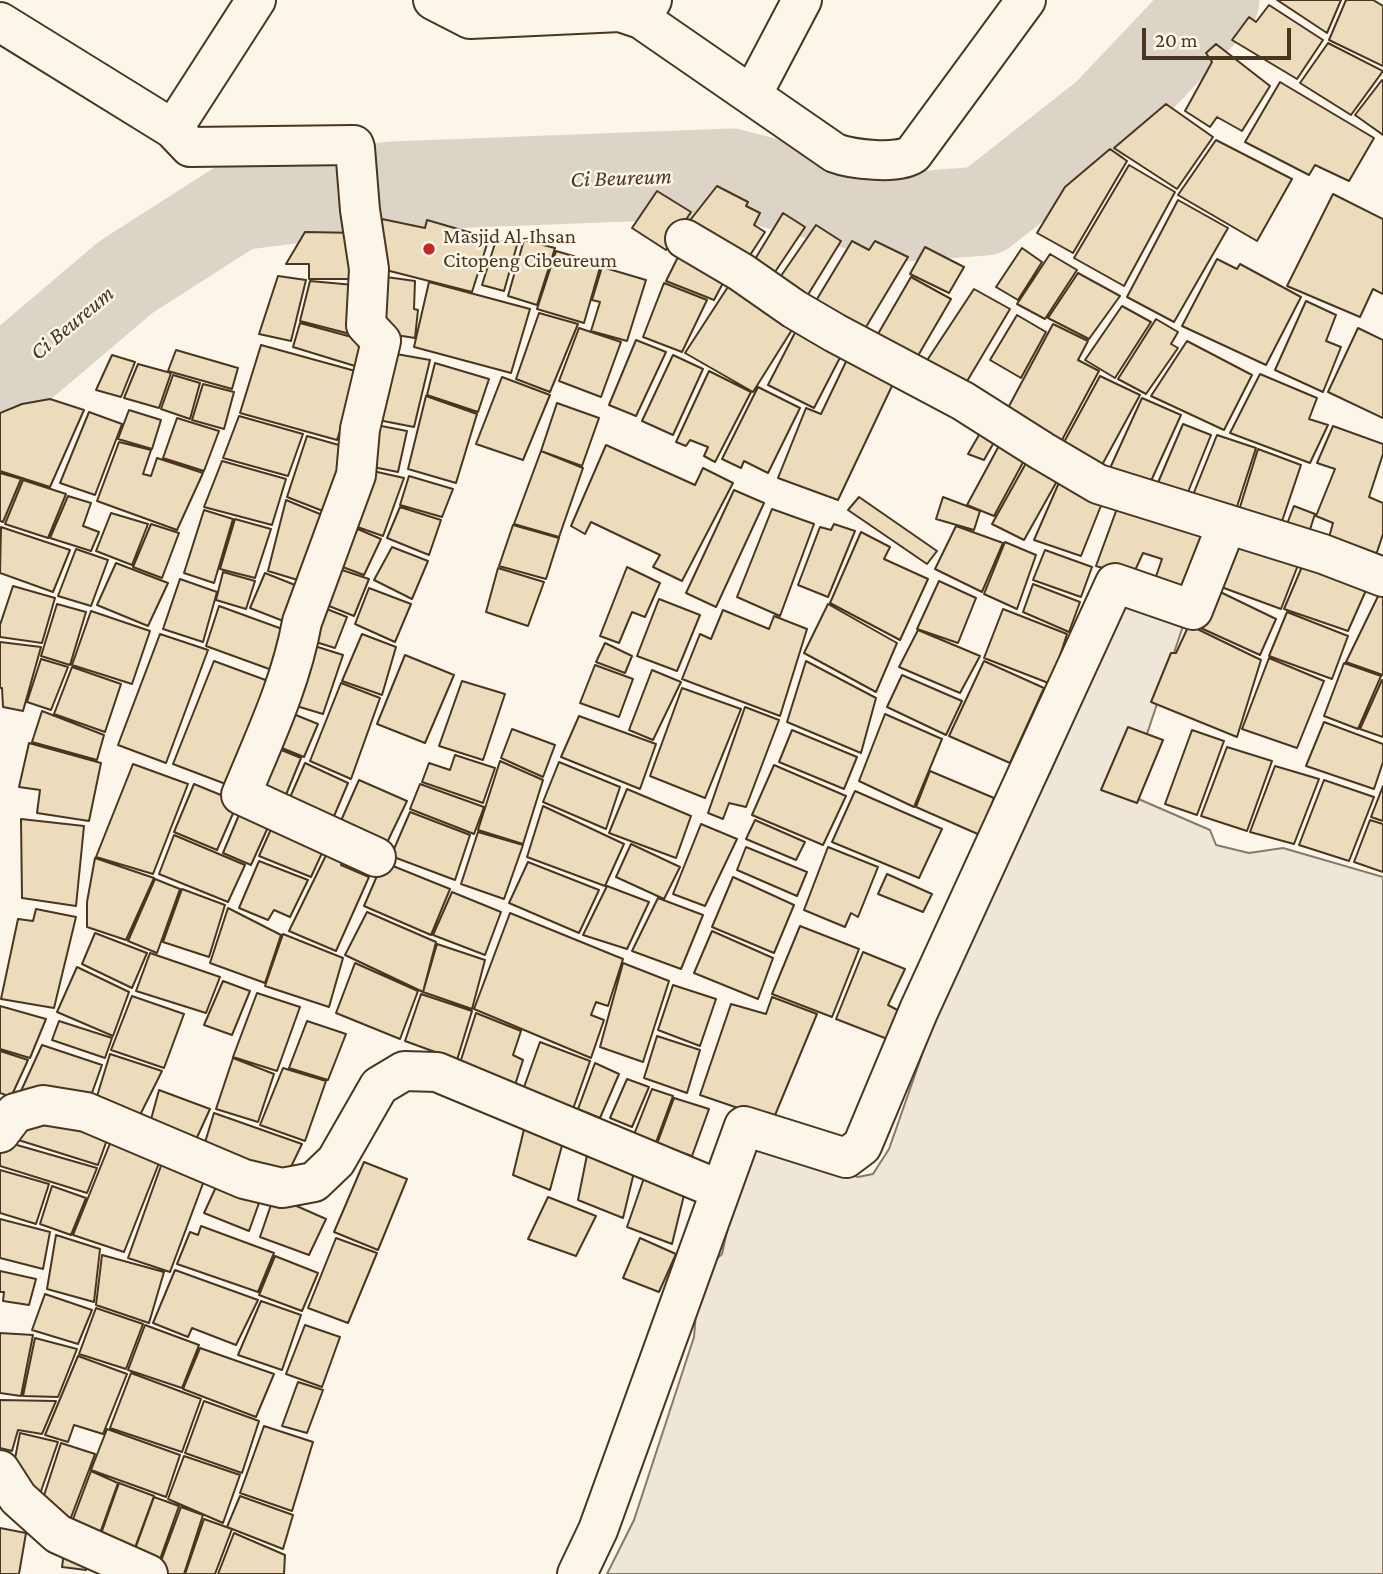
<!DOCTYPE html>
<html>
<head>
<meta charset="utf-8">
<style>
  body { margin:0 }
  #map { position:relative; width:1383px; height:1574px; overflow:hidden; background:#fbf6e9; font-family:"Crimson Pro",serif }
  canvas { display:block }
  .scale { position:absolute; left:1142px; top:28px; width:149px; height:32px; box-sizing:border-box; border:4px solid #4a3520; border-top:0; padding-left:9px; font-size:21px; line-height:24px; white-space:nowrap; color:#4a3520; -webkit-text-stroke:5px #fbf6e9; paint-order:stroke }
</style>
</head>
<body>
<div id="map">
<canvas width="1383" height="1574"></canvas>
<div class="scale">20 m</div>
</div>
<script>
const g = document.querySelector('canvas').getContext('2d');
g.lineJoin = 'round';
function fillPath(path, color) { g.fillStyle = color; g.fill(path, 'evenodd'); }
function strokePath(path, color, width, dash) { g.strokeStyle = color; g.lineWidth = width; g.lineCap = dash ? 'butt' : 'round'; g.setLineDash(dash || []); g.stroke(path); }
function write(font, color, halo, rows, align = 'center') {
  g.font = font + ' "Crimson Pro",serif'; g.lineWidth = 5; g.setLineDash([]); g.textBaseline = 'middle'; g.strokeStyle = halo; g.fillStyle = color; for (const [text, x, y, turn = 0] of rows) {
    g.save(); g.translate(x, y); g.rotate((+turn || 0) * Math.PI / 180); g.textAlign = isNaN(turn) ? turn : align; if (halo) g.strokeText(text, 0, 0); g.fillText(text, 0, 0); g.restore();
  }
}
const green = new Path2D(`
  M1124,606L1187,614L1127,794L1210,830L1216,845L1249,853L1283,848L1383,877V1574H607L634,1520L694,1337L699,1275L722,1254L743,1159L758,1145L792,1152L858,1177L873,1174L889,1149L970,918L1049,775Z`);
fillPath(green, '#ede6d9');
strokePath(green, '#887966', 2);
strokePath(new Path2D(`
  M0,384L126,277L237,206L393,186L731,173L902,217L984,211L1106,115L1215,0`), '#dcd4c6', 89);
const building = new Path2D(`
  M1277,0H1341L1327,33Z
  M1346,0H1373L1383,6V66L1329,40Z
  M1269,5L1323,40L1297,79L1232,40L1249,17L1256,22Z
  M1328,43L1383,71L1351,115L1300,83Z
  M1216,44L1270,86L1242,131L1217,117L1210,127L1185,111L1212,62L1206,53Z
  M1382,80L1383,81V135L1355,115Z
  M1280,82L1374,138L1349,181L1315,165L1309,175L1245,142Z
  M1166,104L1213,137L1177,189L1114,148Z
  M1216,140L1292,179L1257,241L1178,195Z
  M1110,149L1127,161L1073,253L1037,233L1065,187Z
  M1129,165L1175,192L1124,286L1074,258Z
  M717,186L748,202L746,206L760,213L754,225L765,232L743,266L684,228Z
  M657,191L691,212L666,250L632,228Z
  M1333,194L1383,219V294L1373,289L1360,317L1287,286Z
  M1178,200L1228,228L1174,322L1127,297Z
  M783,213L805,227L769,281L749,269Z
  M382,219L425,228L427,220L489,238L472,292L382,269Z
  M816,225L841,241L801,306L772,289Z
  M305,232L360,233V279H309V264H286Z
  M496,240L517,245L504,291L482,285Z
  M524,240L555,248L537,305L508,296Z
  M852,241L869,250L875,241L908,257L860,337L811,309Z
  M684,245L732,266L714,300L666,281Z
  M925,247L964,267L949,293L910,274Z
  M1022,248L1042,262L1018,300L996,287Z
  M556,251L601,264L584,323L537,309Z
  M1050,254L1077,270L1045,319L1017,304Z
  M1217,259L1237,269L1240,264L1301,297L1266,365L1182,326Z
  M602,267L646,280L627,341L591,331L600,302L592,300Z
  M1078,273L1120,296L1089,339L1048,318Z
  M278,276L306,280L291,341L259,334Z
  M379,276L415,281L414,309L418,310L415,338L376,332Z
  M735,276L800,317L753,392L685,353Z
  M911,277L951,299L912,366L871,346Z
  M310,281L365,286L358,336L300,321Z
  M429,282L530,309L511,373L414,347Z
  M664,283L707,300L682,352L643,337Z
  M974,289L1010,309L960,393L920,371Z
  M1306,301L1336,315L1326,341L1341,347L1323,392L1275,370Z
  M1122,306L1151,322L1115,378L1085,360Z
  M539,313L578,324L550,392L516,379Z
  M1017,315L1046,332L1021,378L990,360Z
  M1156,319L1178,332L1171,344L1178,348L1146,394L1118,379Z
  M801,321L847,344L814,408L768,385Z
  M300,323L374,343L368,370L293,347Z
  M1053,324L1088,341L1078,360L1099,371L1055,453L1001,421Z
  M579,328L621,342L601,397L559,381Z
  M1358,328L1383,340V418L1328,392Z
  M636,340L666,352L636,416L609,405Z
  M1187,341L1252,375L1224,430L1151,396Z
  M261,345L359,372L337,440L240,413Z
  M853,347L900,369L838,500L778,478L806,408L821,414Z
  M176,350L238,368L232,389L168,371Z
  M385,352L430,360L414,427L373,419Z
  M112,355L135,362L121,397L96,390Z
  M673,355L703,369L673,435L642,421Z
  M435,363L489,379L478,412L427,395Z
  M138,364L171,373L159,408L124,398Z
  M709,371L751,392L715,462L704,456L708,447L690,440L686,446L676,442Z
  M1260,374L1317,398L1309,419L1328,425L1310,463L1230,433Z
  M173,375L200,383L190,419L161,409Z
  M1100,376L1140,395L1096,476L1057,455Z
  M502,377L550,395L523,460L476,444Z
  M203,384L234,392L224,429L192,420Z
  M758,387L800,408L768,473L744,461L741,468L722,459Z
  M426,396L477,414L456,483L408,469Z
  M1142,398L1181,415L1146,492L1106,477Z
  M50,399L84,410L50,487L0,471V413L22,404Z
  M557,403L599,418L582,466L541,451Z
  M129,410L161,420L152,449L118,439Z
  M89,412L122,424L95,495L60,483Z
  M239,416L303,434L288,476L223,458Z
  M177,418L219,431L204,471L163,458Z
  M371,424L407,431L398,472L363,465Z
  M1183,424L1211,435L1184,502L1154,492Z
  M1333,426L1383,444V454L1369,497L1383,503V534L1374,561L1326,548L1333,523L1316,516L1335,469L1317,463Z
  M983,428L997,437L984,460L968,454Z
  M1217,435L1256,448L1233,519L1189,505Z
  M307,436L353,449L333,515L287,497Z
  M119,442L151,450L143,474L151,476L157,458L203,473L177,530L97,501Z
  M1001,442L1027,455L994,516L967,505Z
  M606,445L695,485L703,468L733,483L682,581L653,567L660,555L591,522L585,534L571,526Z
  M1258,449L1301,465L1278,533L1236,520Z
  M541,451L583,468L559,537L514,524Z
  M1030,456L1061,474L1024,540L992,524Z
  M222,461L286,479L272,525L204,507Z
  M364,469L404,478L383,536L346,523Z
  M0,473L21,479L3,522L0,521Z
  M409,476L453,489L442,517L400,505Z
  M1061,478L1106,493L1081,556L1034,540Z
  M23,480L66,494L48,538L5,524Z
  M734,490L764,503L716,607L686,593Z
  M68,496L91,503L83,526L99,532L91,551L50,538Z
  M859,497L937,551L927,564L848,510Z
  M943,497L980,511L974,530L936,519Z
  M286,500L332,519L311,584L268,571Z
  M1119,503L1215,528L1185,596L1153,585L1162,559L1143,553L1132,577L1096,566Z
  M1294,506L1315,514L1306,542L1283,534Z
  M400,507L441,520L429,555L387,538Z
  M772,509L814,524L780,616L737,597Z
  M204,510L233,519L214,583L184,573Z
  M111,513L148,524L132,565L96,551Z
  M235,519L271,529L255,578L220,569Z
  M151,524L179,533L162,578L133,567Z
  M346,524L381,539L364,575L332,563Z
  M834,524L855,531L828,597L798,585L820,527L831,530Z
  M513,525L559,538L546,579L499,566Z
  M956,526L1003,543L982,592L935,569Z
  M1,527L70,550L53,592L0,573Z
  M861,532L890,547L884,559L928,579L900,640L830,603Z
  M1229,536L1298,565L1281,609L1213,584Z
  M1005,542L1036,555L1017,609L984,594Z
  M392,547L428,561L412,599L374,580Z
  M76,549L108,560L91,606L58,596Z
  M1045,550L1092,567L1081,597L1033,580Z
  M1307,555L1371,579L1348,631L1284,609Z
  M116,563L168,583L148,626L97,605Z
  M327,565L369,579L354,616L314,600Z
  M627,567L660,583L645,617L632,612L619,643L600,636Z
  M498,568L544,582L528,626L486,612Z
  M223,572L255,581L246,609L216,600Z
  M265,573L305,589L291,624L250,608Z
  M180,579L217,592L203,642L163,629Z
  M939,581L976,598L958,643L917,629Z
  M1033,584L1080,602L1069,632L1023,612Z
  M13,586L55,598L42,643L0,637V625Z
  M369,588L411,604L395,642L355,624Z
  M1212,588L1276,619L1260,655L1192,624Z
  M1382,588H1383V675L1346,662Z
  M659,599L700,615L677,671L637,656Z
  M57,604L86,612L70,665L41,656Z
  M314,604L347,617L335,648L303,638Z
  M828,604L897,643L876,692L804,653Z
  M219,606L296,634L283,674L206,646Z
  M1003,609L1067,634L1051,684L984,658Z
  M723,610L769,629L774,616L807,629L780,716L682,679L700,634L711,639Z
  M91,611L150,631L132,684L72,665Z
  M1287,612L1348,636L1332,679L1269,656Z
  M1189,625L1261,660L1237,737L1151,702L1171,653H1176Z
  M918,630L980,656L960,693L899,667Z
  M160,634L208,650L166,763L118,745Z
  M362,634L396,647L382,695L342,681Z
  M0,642L41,647L23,711L3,707L2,688H0Z
  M302,642L343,655L323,714L283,702Z
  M605,643L632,656L625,673L596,662Z
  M405,655L454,675L425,743L377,724Z
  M1269,658L1324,681L1297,748L1242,729Z
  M41,659L68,667L51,710L27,702Z
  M214,661L279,685L231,786L173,764Z
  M806,661L876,698L861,753L787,722Z
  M984,661L1044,688L1010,763L949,736Z
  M1344,663L1381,676L1358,729L1324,716Z
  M595,665L633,679L619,717L580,703Z
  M72,667L121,684L105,732L54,714Z
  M652,670L681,682L653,740L629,730Z
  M902,675L962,701L946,735L887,707Z
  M1382,680L1383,681V737L1360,729Z
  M462,681L505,694L483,760L439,746Z
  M341,683L380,698L351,779L310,761Z
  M682,688L741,709L705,798L650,776Z
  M745,707L779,720L746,807L729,803L723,819L708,813Z
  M281,709L318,724L304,757L267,742Z
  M42,711L104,735L97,760L32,742Z
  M885,714L942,739L914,807L859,781Z
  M579,716L656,744L640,789L561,757Z
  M1324,722L1383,744V762L1374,789L1306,766Z
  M1128,727L1163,740L1137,803L1101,790Z
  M512,729L555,745L543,777L501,758Z
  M792,730L857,757L844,789L779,762Z
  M1192,730L1224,741L1197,815L1165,804Z
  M29,743L101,763L89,821L37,813L40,790L19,787Z
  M269,745L301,758L281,807L247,793Z
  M1227,747L1272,761L1247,831L1201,816Z
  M455,755L495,768L483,803L422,782L429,763L450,770Z
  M500,761L543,780L523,844L478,830Z
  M559,762L620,787L606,829L543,802Z
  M305,763L348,783L329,828L285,809Z
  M133,764L188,784L153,874L96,857Z
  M774,765L846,796L823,845L752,815Z
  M1275,766L1319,779L1294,844L1250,832Z
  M930,771L994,798L980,835L916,807Z
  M359,780L407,801L382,853L336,832Z
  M1324,780L1374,797L1349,861L1299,845Z
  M194,784L238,802L217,850L174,832Z
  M420,784L484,807L474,834L410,809Z
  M1383,786V821L1371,817Z
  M627,789L691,816L676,858L609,833Z
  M855,791L942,829L919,878L832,842Z
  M244,803L273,816L251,865L223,853Z
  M543,806L624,844L605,886L527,857Z
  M410,812L470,835L455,880L391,856Z
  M276,818L327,842L311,877L259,856Z
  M21,819L84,826L76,906L22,898Z
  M755,820L805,842L796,860L746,839Z
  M1370,820L1383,824V872L1354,862Z
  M701,824L737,839L705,906L673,894Z
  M478,832L523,845L504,899L461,884Z
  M174,835L245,865L228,902L159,874Z
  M332,843L349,849L341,865L369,877L336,951L289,931Z
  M631,844L680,867L664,899L616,877Z
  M746,847L807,872L797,896L737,870Z
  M828,847L878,867L858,917L851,913L845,927L804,910Z
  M95,858L154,878L126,940L87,927V902Z
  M259,861L308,880L290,917L274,910L268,920L239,908Z
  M383,862L450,889L431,935L364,906Z
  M528,862L599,890L579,933L509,903Z
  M887,874L932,894L923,912L878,894Z
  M733,877L794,905L774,953L712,927Z
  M155,879L180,889L157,953L128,941Z
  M607,886L649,902L627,949L583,935Z
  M182,889L225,905L209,957L163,942Z
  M452,892L501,912L485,955L433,935Z
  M658,898L703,915L681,969L632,951Z
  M228,908L281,935L265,983L210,963Z
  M36,909L76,917L54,1008L1,999L18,919L33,921Z
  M367,912L436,942L423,992L345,955Z
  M510,913L623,959L608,1006L596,1002L591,1015L604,1020L591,1058L474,1009Z
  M800,926L859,949L832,1017L772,994Z
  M712,931L773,958L758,999L694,973Z
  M95,933L147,953L132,988L82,964Z
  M283,934L343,958L329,1007L265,986Z
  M437,944L485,960L472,1009L423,992Z
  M863,952L905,969L888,1005L903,1013L890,1040L836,1019Z
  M150,953L220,977L206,1013L136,991Z
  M355,963L418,991L400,1039L336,1013Z
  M623,963L669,981L643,1062L600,1047Z
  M77,967L129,992L113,1036L57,1012Z
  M223,981L250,991L232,1035L204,1025Z
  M673,985L716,999L700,1046L658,1030Z
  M257,993L300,1007L277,1071L233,1057Z
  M421,994L472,1011L457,1060L405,1041Z
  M132,996L184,1014L164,1068L111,1050Z
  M772,997L817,1014L773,1120L700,1095L731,1004L766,1014Z
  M0,1006L46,1019L30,1058L0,1049Z
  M476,1013L521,1031L513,1055L523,1060L515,1085L460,1063Z
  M59,1021L112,1038L105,1058L52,1040Z
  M307,1021L346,1034L328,1080L289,1068Z
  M657,1036L700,1050L687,1093L644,1078Z
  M540,1042L590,1061L573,1109L523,1090Z
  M42,1045L102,1065L88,1104L21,1091Z
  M0,1051L28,1060L11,1097L0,1093Z
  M110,1054L162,1071L138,1119L94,1106Z
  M233,1058L274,1074L258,1122L216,1109Z
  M595,1063L619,1074L600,1118L578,1109Z
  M283,1068L326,1081L305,1141L260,1125Z
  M627,1079L649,1087L632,1127L610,1118Z
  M652,1089L673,1096L655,1145L633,1137Z
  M159,1090L210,1109L194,1144L150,1123Z
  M674,1098L709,1109L692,1156L657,1144Z
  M214,1113L302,1144L287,1175L203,1149Z
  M31,1114L109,1134L98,1165L12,1138Z
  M526,1121L564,1138L550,1190L513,1175Z
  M3,1141L97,1168L87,1193L0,1166V1144Z
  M111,1141L161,1158L124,1252L73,1235Z
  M587,1155L635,1168L623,1218L578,1200Z
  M364,1162L407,1179L378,1250L334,1232Z
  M162,1163L205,1178L170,1272L128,1258Z
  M0,1170L49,1184L36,1224L0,1213Z
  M645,1175L685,1191L672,1244L627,1227Z
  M52,1186L86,1198L71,1235L40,1224Z
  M216,1187L259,1203L249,1231L204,1213Z
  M274,1196L326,1219L309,1255L260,1237Z
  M548,1197L596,1216L576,1256L528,1239Z
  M0,1219L50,1232L43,1269L0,1258Z
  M201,1226L274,1253L258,1292L177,1264L190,1232L198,1235Z
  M56,1235L100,1249L94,1302L47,1289Z
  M336,1238L377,1253L348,1323L308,1308Z
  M640,1238L676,1254L659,1292L623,1278Z
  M102,1255L164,1272L149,1323L96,1305Z
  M275,1256L318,1273L302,1311L259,1295Z
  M175,1270L258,1300L236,1345L192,1328L188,1337L153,1323Z
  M0,1271L36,1279L29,1305L3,1301L4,1292H0Z
  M45,1294L92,1310L78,1344L32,1330Z
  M261,1301L301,1315L282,1370L238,1355Z
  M96,1308L143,1324L126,1369L79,1354Z
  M145,1325L199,1345L182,1388L128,1370Z
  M305,1325L340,1337L322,1387L286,1374Z
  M0,1333L33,1335L21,1396L0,1393Z
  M35,1338L77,1349L58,1397L23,1396Z
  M200,1348L274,1374L256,1417L183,1389Z
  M78,1356L127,1374L103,1434L74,1425L68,1442L45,1435Z
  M131,1373L201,1399L182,1452L110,1428Z
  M298,1382L323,1390L307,1433L282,1426Z
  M0,1400L56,1401L42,1434L18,1430L12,1451L0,1448Z
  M204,1401L259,1421L242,1473L185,1453Z
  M264,1426L313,1442L292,1511L240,1493Z
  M107,1429L180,1455L166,1497L91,1470Z
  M20,1433L58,1442L39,1497L11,1479Z
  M61,1443L95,1454L67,1528L39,1511Z
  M184,1456L240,1475L223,1523L168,1499Z
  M91,1471L118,1483L95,1547L69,1530Z
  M119,1483L154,1496L130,1561L96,1548Z
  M240,1496L293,1515L283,1549L227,1527Z
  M154,1497L179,1506L159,1562L134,1552Z
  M181,1507L203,1515L184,1574H161L157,1572Z
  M204,1519L232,1529L215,1574H185Z
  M0,1528L26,1533L19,1574H0Z
  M234,1533L285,1555L284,1574H218Z
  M65,1545L89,1549L86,1570L62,1567Z`);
fillPath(building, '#ecdcbc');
strokePath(building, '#4a3520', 2);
const minor = new Path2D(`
  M433,0L470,19L620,12L641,19L652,0
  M641,19L835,153C851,159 898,165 913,154L1026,0
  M0,22L173,129L190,147L354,145L355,148L360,210L369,269L366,325L381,341L360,429L356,475L302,622C291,683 264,739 241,795L376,857
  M752,95L802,0
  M173,129L256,0
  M685,239L741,272L794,309L835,333L963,401L1042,451L1098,484L1323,554L1383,577
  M0,1133L15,1113L43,1105L86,1112L244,1179L282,1188L314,1182L336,1161L379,1086L404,1071L437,1072L720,1190
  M0,1470L18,1498L58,1534L148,1574
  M577,1574L598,1530L744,1126L846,1158L862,1146L919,1010L1115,583L1193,610L1227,524`);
strokePath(minor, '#4a3520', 42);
strokePath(minor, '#fbf6e9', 38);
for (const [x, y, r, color] of [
  [429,249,7,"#c62828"]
]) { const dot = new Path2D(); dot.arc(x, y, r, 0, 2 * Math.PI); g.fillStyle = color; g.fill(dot); strokePath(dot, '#fbf6e9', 2.5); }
write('21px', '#4a3520', '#fbf6e9', [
  ["Masjid Al-Ihsan",443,237],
  ["Citopeng Cibeureum",443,261]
], 'left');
write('italic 23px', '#4a3520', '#fbf6e9', [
  ["Ci Beureum",621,178,-2],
  ["Ci Beureum",72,323,-40]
]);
</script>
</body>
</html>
